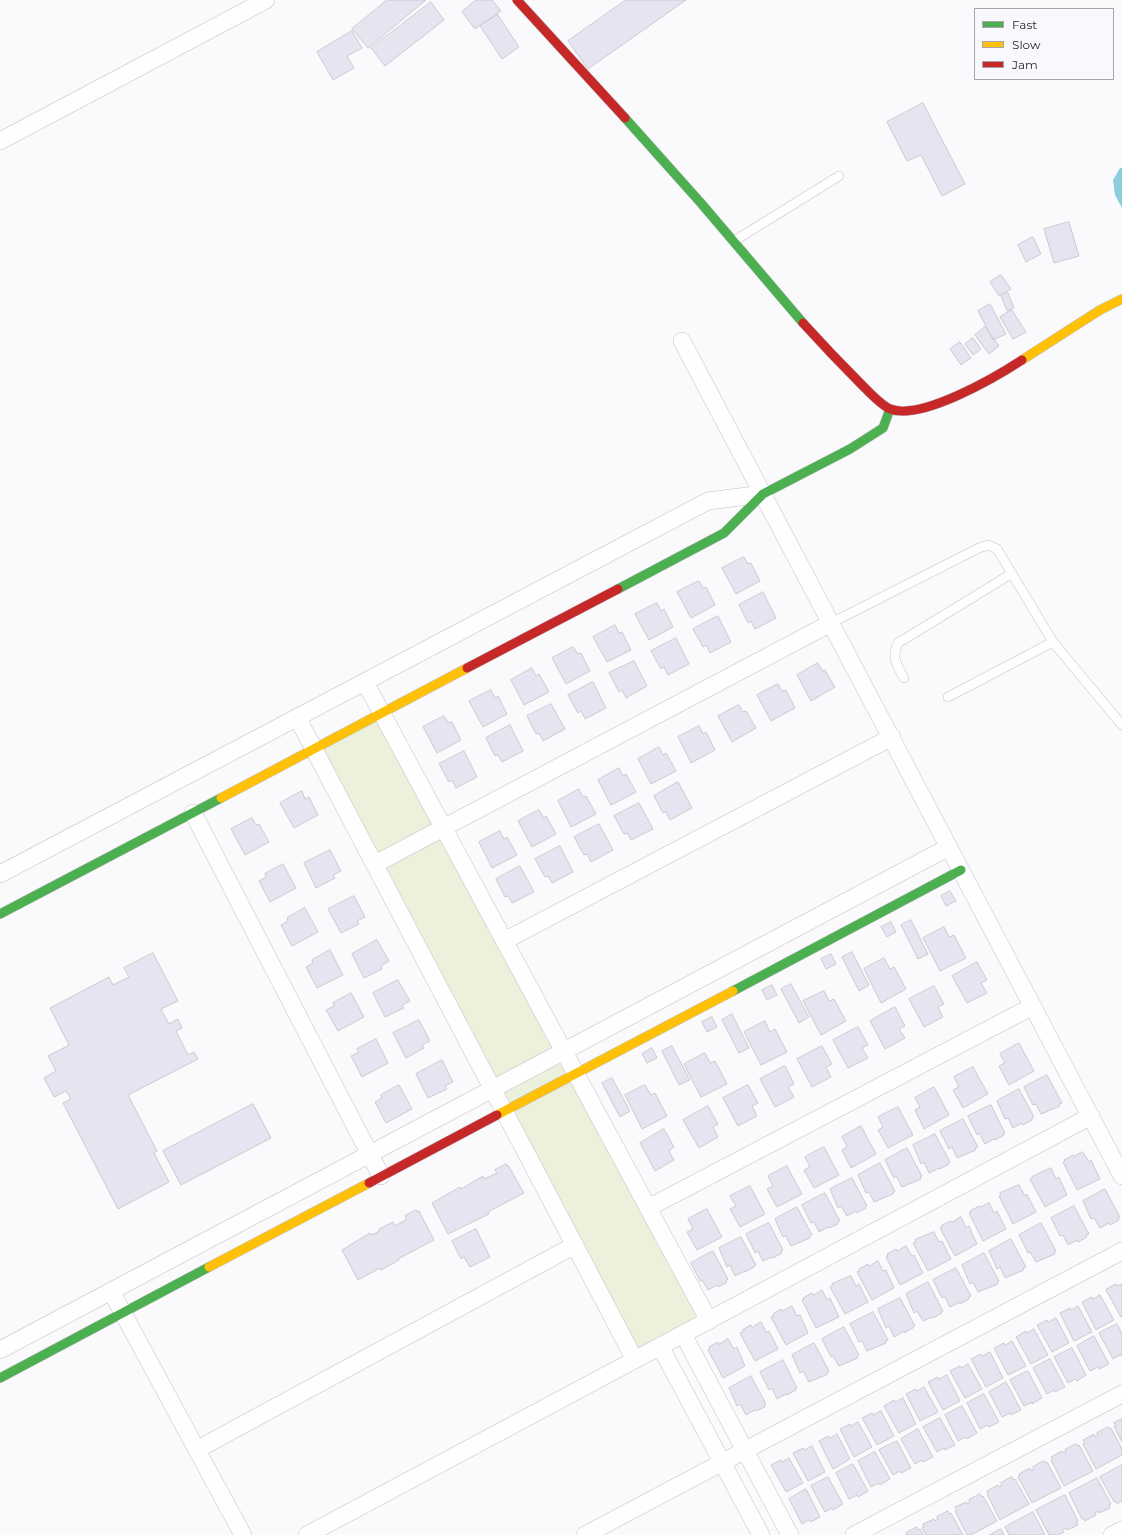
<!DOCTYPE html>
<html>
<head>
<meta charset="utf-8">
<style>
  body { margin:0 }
  #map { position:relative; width:1122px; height:1535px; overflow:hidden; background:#fafafc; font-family:Montserrat,sans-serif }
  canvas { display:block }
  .legend { position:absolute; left:974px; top:8px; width:140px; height:72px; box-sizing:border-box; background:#f9f9fd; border:1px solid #a6a6ab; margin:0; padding:5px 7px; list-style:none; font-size:12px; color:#2a2930 }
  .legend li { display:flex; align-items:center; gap:8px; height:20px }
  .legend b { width:20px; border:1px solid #a6a6ab }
</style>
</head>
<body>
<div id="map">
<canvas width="1122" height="1535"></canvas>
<ul class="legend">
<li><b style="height:5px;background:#4caf50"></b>Fast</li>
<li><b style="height:5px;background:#ffc107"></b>Slow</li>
<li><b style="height:5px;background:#c62828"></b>Jam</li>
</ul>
</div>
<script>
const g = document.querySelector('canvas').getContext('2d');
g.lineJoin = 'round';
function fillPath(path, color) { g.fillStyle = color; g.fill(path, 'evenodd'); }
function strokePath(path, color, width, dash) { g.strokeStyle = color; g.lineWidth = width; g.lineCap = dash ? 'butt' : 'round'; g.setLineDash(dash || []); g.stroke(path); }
fillPath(new Path2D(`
  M381,713L709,1321L635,1360L314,748Z`), '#ebf1db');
fillPath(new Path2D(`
  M1120,168H1122V208L1115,195L1113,180Z`), '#8ecddd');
const building = new Path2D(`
  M387,0H426L368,48L352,29Z
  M476,0H492L501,11L475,29L462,12Z
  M626,0H686L588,69L568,41Z
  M431,2L444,20L385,66L371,48Z
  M498,15L519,47L502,59L480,26Z
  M352,31L362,48L347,56L354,68L333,80L317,52Z
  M923,103L965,184L942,196L921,155L907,161L887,122Z
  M1069,222L1079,256L1054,263L1044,229Z
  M1033,237L1041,254L1026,262L1018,245Z
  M1001,275L1011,289L999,296L990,282Z
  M1008,293L1014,308L1007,311L1001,296Z
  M990,304L1006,334L993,340L978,311Z
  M1012,310L1026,332L1013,339L1000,317Z
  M985,327L999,346L989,354L975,335Z
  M973,338L981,349L973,355L965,344Z
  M960,342L971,358L961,365L950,349Z
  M744,557L748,564L751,563L760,581L736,594L722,568Z
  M699,581L703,588L706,587L715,605L691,618L677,592Z
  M763,592L776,618L755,629L751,621L748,623L739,605Z
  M657,603L661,611L664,609L673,627L649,640L635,614Z
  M718,616L731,642L710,653L706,645L703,647L693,629Z
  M615,625L619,633L622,632L631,650L607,662L593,637Z
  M676,638L689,664L668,675L664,667L661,669L651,651Z
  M573,647L578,654L581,653L590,671L566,684L552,658Z
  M634,661L647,686L626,698L622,690L619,692L609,673Z
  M818,663L822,671L825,670L835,687L811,701L797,675Z
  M532,668L536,676L539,674L549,692L524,705L511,680Z
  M593,682L606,708L585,719L581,711L578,713L568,695Z
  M778,684L782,691L786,690L795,708L771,721L757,695Z
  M491,690L495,698L498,696L507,714L483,727L469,701Z
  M551,704L565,729L543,741L539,733L536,734L527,716Z
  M739,705L743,712L746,711L756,728L732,742L718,716Z
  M444,716L449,723L452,722L461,740L437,753L423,727Z
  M510,725L523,751L502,762L498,755L495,756L486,738Z
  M699,726L703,734L706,732L715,750L691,763L678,737Z
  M659,747L663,755L666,753L676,771L651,784L638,759Z
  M464,751L477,777L456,788L452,780L449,782L439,764Z
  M619,768L623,776L626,774L636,792L611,805L598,780Z
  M678,782L692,808L670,820L666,812L663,813L654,796Z
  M579,789L583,797L586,796L596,814L571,827L558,801Z
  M302,791L305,799L309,797L318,815L294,828L280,803Z
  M639,803L653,829L631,840L627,833L624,834L614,816Z
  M539,810L544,818L546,816L556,834L532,847L518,821Z
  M252,818L256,825L259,824L269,842L245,855L231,829Z
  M599,824L613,850L591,862L587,854L584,855L574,837Z
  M500,831L504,839L507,837L517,855L492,868L479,842Z
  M560,846L573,872L552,883L548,876L545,877L535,859Z
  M330,850L341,871L333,875L335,878L316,888L304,863Z
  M283,864L296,888L270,902L259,881L266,877L265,874Z
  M520,866L534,892L512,903L508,896L505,897L496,879Z
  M950,891L956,901L946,906L941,896Z
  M354,896L365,917L357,921L359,924L341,933L328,909Z
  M305,908L318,932L292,946L281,925L288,921L287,918Z
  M911,920L928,954L918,959L901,925Z
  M891,922L896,932L887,937L881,927Z
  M944,927L949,937L954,935L966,958L940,971L923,938Z
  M377,940L389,961L381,966L382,969L364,978L352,954Z
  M330,950L343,975L317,988L306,967L313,963L312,960Z
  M852,952L869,985L859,991L842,957Z
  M153,953L178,1001L161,1009L169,1024L178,1019L182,1028L176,1031L188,1055L194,1052L198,1059L128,1095L157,1151L154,1153L169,1182L118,1209L63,1103L71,1099L66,1091L54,1097L44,1078L56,1071L48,1056L69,1045L50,1008L109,977L113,985L129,977L124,968Z
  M831,954L836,964L826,969L821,959Z
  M884,958L890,969L894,967L906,989L881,1003L864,969Z
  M977,962L987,980L981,983L987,993L967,1003L952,976Z
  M398,980L410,1001L402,1005L404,1008L385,1017L373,993Z
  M791,984L809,1017L799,1023L781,989Z
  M772,985L777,995L767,1000L762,990Z
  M934,986L944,1004L938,1007L943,1017L924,1027L909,999Z
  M824,991L829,1001L834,999L846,1021L821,1035L803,1001Z
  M351,993L364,1017L338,1031L326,1010L334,1006L333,1003Z
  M895,1007L905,1026L899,1029L905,1038L885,1049L870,1021Z
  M732,1014L749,1048L739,1053L722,1020Z
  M712,1017L717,1027L707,1032L702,1022Z
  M419,1020L430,1041L422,1045L424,1048L406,1058L393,1033Z
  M765,1021L770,1032L775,1029L787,1052L761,1065L744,1032Z
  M858,1027L868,1045L862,1048L868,1058L848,1068L833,1040Z
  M376,1039L388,1063L362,1077L351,1056L359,1052L357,1049Z
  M1019,1043L1034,1071L1009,1085L999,1066L1005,1063L1000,1054Z
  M672,1046L690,1080L679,1085L662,1051Z
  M822,1046L832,1064L826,1067L831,1077L812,1087L797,1059Z
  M652,1048L657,1058L647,1063L642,1054Z
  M705,1053L710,1063L715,1061L727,1084L701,1097L684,1064Z
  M442,1060L453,1082L445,1086L447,1089L428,1098L416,1074Z
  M785,1066L794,1084L788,1087L794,1097L775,1107L760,1079Z
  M973,1067L988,1094L963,1108L953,1090L959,1087L954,1077Z
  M1047,1075L1062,1103L1059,1104L1060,1106L1041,1114L1036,1104L1033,1105L1024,1087Z
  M612,1078L630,1111L620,1117L602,1083Z
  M399,1085L412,1109L386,1123L375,1102L382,1098L381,1095Z
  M645,1085L651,1095L655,1093L667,1116L642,1129L625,1095Z
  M748,1085L758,1103L752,1106L757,1116L738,1126L723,1098Z
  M934,1087L949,1115L924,1129L915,1110L920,1107L915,1098Z
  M1019,1089L1034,1117L1032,1118V1120L1023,1125L1022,1123L1013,1128L1008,1118L1005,1119L997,1101Z
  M253,1104L271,1138L181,1185L163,1151Z
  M991,1105L1005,1133L1003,1134L1004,1135L995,1140L994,1139L985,1144L979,1133L977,1135L968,1116Z
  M708,1106L718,1124L713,1127L718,1137L699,1148L683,1120Z
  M898,1107L913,1135L888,1148L878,1130L883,1127L878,1117Z
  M963,1119L978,1147L975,1148L976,1150L957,1158L952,1147L949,1149L940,1131Z
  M861,1126L876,1154L851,1168L842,1150L847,1146L842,1137Z
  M664,1129L674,1147L669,1151L674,1160L655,1171L640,1143Z
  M935,1134L950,1162L948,1163L949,1164L940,1169L939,1168L929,1173L924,1162L921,1164L913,1145Z
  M824,1147L839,1175L814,1188L804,1170L810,1167L805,1157Z
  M907,1148L922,1176L920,1177L921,1179L902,1187L896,1176L894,1178L885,1160Z
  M1083,1152L1089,1162L1091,1160L1100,1179L1077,1190L1063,1162L1065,1161L1064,1160L1073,1155L1074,1156Z
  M880,1163L895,1191L893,1193V1194L874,1202L869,1192L866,1193L858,1175Z
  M506,1164L507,1166L508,1165L524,1193L488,1212L489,1214L448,1234L432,1203L460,1187L461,1189L483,1176L484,1179L497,1173L495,1170Z
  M787,1166L802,1194L777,1207L767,1189L773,1186L768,1176Z
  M1051,1168L1056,1179L1059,1177L1067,1195L1045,1207L1030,1179L1032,1178V1177Z
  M852,1178L867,1206L865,1207L866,1208L857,1213L856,1211L847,1216L841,1206L838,1208L830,1189Z
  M1019,1185L1025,1196L1027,1194L1036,1212L1013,1224L999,1196L1001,1195L1000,1193Z
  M750,1186L765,1214L740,1227L730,1209L736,1206L730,1196Z
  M1105,1189L1120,1217L1118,1218L1119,1220L1110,1225L1109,1223L1100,1228L1094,1218L1091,1219L1083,1201Z
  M825,1193L840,1221L837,1222L838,1224L829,1228L828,1227L819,1232L814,1222L811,1223L802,1205Z
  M989,1203L994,1213L997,1211L1006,1229L983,1241L969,1213L971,1212L970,1211L979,1206L980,1207Z
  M1074,1206L1089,1234L1086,1235L1087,1237L1078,1242L1077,1240L1068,1245L1063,1235L1060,1236L1051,1218Z
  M797,1207L812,1235L810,1236V1238L791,1246L786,1236L783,1237L775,1219Z
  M707,1209L722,1237L697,1250L687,1232L693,1229L688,1219Z
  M416,1210L417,1212L419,1211L434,1240L398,1259L399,1260L381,1270L380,1268L358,1280L342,1250L370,1233L371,1235L380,1231L379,1229L393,1222L395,1226L407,1219L405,1216Z
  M961,1217L966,1228L969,1226L977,1244L955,1256L940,1228L942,1227V1225L951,1221L952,1222Z
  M769,1223L783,1250L781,1252L782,1253L773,1258L772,1257L763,1261L758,1251L755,1253L746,1234Z
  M1041,1223L1056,1251L1054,1252L1055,1254L1036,1262L1030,1252L1028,1253L1019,1235Z
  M476,1229L490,1257L470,1267L464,1257L461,1259L452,1241Z
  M934,1232L939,1242L942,1241L951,1259L928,1271L913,1243L916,1242L915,1240Z
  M741,1237L756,1265L754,1266V1267L745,1272V1271L735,1276L730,1265L727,1267L719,1248Z
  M1011,1239L1026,1267L1023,1268L1024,1270L1005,1278L1000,1267L997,1269L989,1251Z
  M906,1246L912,1256L914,1255L923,1273L900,1285L886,1257L888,1256L887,1254L896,1249L897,1251Z
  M713,1251L728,1279L726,1280L727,1282L718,1287L717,1285L708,1290L702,1280L700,1281L691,1263Z
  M984,1253L999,1281L997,1283L998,1284L978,1292L973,1282L970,1284L962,1265Z
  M878,1261L883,1271L886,1270L894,1288L872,1300L857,1272L860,1271L859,1269L868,1264L869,1266Z
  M956,1268L971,1296L968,1298L969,1299L960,1304V1302L950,1307L945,1297L942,1298L933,1280Z
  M851,1276L856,1286L859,1284L868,1302L845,1314L830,1287L833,1285L832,1284Z
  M928,1282L943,1311L941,1312L942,1313L933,1318L932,1317L923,1321L917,1311L914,1313L906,1294Z
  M1116,1284L1117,1286L1122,1284V1316L1121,1317L1106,1290Z
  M822,1290L827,1300L830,1298L839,1317L816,1328L802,1300L804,1299L803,1298L812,1293L813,1295Z
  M1100,1295L1114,1320L1096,1330L1082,1302L1092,1297L1093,1299Z
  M900,1298L915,1326L913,1327V1328L904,1333V1331L894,1337L889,1326L886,1328L878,1309Z
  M792,1306L797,1316L800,1315L808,1333L786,1345L771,1317L774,1316L773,1314L781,1309L782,1311Z
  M1078,1306L1092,1332L1074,1341L1060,1313L1070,1308L1071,1310Z
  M873,1312L888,1340L885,1341L886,1343L867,1351L862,1341L859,1342L850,1324Z
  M1056,1318L1069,1343L1052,1352L1037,1325L1047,1320L1048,1322Z
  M761,1322L766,1332L769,1331L778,1349L755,1361L740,1333L743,1332L742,1330L751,1325L752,1327Z
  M1117,1324L1122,1334V1356L1120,1355L1113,1359L1099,1333Z
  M844,1327L859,1355L857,1356L858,1358L839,1366L833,1356L831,1357L822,1339Z
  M1034,1329L1048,1355L1031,1364L1016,1337L1026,1331L1027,1333Z
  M1094,1336L1109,1364L1099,1369L1098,1367L1090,1371L1077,1346Z
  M728,1339L734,1349L737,1347L745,1366L723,1378L708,1350L710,1348L709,1347L718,1342L719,1344Z
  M1012,1341L1026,1366L1008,1375L994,1348L1004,1343L1005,1345Z
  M814,1343L829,1371L827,1372L828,1374L809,1382L803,1371L800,1373L792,1355Z
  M1072,1348L1086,1375L1077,1381L1075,1379L1068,1383L1054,1357Z
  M990,1352L1003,1378L986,1387L971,1359L981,1354L982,1356Z
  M1050,1359L1065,1387L1055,1392L1054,1390L1047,1394L1033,1368Z
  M783,1360L797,1388L795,1389L796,1390L787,1395L786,1394L777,1399L772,1388L769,1390L760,1372Z
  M968,1364L982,1389L965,1398L950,1371L960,1366L961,1368Z
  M1028,1371L1042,1398L1032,1404V1402L1024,1406L1010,1380Z
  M947,1375L960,1401L943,1410L928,1382L938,1377L939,1379Z
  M751,1376L766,1404L764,1405L765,1407L756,1411L755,1410L746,1415L740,1404L737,1406L729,1388Z
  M1006,1382L1021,1410L1011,1415L1010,1413L1002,1417L989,1392Z
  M924,1387L938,1412L920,1421L906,1394L916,1389L917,1391Z
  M984,1394L999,1422L989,1427L988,1425L980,1429L967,1403Z
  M903,1398L916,1424L899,1433L884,1406L894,1400L895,1402Z
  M962,1406L977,1433L967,1439L966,1437L958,1441L945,1415Z
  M881,1411L894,1436L877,1445L862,1418L872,1413L873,1415Z
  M940,1418L955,1445L945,1450L944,1448L937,1452L923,1427Z
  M1122,1419V1442L1114,1426L1116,1425L1114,1423Z
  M858,1422L872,1447L854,1457L840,1429L850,1424L851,1426Z
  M1108,1427L1110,1429L1111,1428L1122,1449V1455L1096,1469L1083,1444L1085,1443L1083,1440L1094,1434L1095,1437L1098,1435L1097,1433Z
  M918,1429L933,1457L923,1462L922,1460L915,1464L901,1439Z
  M837,1434L850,1459L833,1469L819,1441L828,1436L830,1438Z
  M897,1441L911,1468L901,1473L900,1471L893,1475L879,1450Z
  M1076,1444L1078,1446L1079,1445L1093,1471L1064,1486L1051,1460L1053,1459L1051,1457L1062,1451L1064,1453L1066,1452L1065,1450Z
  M812,1446L825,1472L808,1481L793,1453L803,1448L804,1450Z
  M875,1452L890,1479L880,1485L879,1483L871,1487L858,1461Z
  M789,1458L803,1483L786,1492L771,1465L781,1460L782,1462Z
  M1044,1461L1045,1463L1047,1462L1061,1488L1032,1503L1018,1477L1020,1476L1019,1474L1030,1468L1031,1471L1034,1469L1033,1467Z
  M853,1464L868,1491L858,1497L857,1495L849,1499L836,1473Z
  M1122,1465V1501L1117,1504L1116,1501L1114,1502L1100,1477Z
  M828,1477L843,1504L833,1510L832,1508L825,1512L811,1486Z
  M1012,1477L1014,1480L1015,1479L1029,1504L1000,1520L987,1494L988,1493L987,1491L998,1485L999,1487L1002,1485L1001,1483Z
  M1097,1478L1111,1504L1109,1505L1110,1508L1099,1513L1098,1511L1095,1513L1096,1515L1085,1521L1084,1518L1082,1519L1069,1493Z
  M806,1489L820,1517L811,1522L809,1520L802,1524L789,1499Z
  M980,1494L982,1497L983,1496L997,1521L971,1535H967L955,1511L957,1510L955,1507L966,1502L967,1504L970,1502L969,1500Z
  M1065,1495L1078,1521L1076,1522L1078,1525L1067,1530L1066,1528L1062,1530L1064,1532L1058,1535H1049L1036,1510Z
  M948,1511L949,1514L951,1513L963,1535H926L922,1528L924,1527L923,1524L934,1519L935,1521L938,1519L937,1517Z
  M1033,1512L1045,1535H1009L1005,1527Z
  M917,1527L918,1530L920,1529L923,1535H907L906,1533Z
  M1001,1529L1004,1535H990Z`);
fillPath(building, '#e7e3f1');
strokePath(building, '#cbcace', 1);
const lane = new Path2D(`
  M734,241L839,176
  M831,623L979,548L988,545L997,549L1053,642L1122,725
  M904,678C897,665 891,658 898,643L1011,574
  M948,697L1053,642`);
const street = new Path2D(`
  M0,141L266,0
  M682,341L1122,1176
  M365,682L709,1321
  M297,717L635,1360
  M193,813L381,1176
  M375,864L831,623
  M0,874L708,501L763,494
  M504,941L892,737
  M648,1208L1033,1006
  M111,1291L243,1535
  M683,1334L790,1535
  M660,1346L761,1535
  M0,1350L949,847
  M198,1449L575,1245
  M307,1535L1091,1116
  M585,1535L1122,1251
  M854,1535L1122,1394
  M1112,1535L1122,1530`);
const fast = new Path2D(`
  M625,118L700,202L803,323
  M618,589L724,533L763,494L850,449L883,428L890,409
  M0,914L221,798
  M733,991L961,870
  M0,1378L209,1267`);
const slow = new Path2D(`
  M1022,360L1100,310L1122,299
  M221,798L467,668
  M497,1115L733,991
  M209,1267L369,1183`);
const jam = new Path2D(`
  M517,0L625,118
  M803,323C822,344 842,365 862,385C869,392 881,405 890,409C921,421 996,377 1022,360
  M467,668L618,589
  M369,1183L497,1115`);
strokePath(lane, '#c3c2c7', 10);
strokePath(street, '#c3c2c7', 18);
strokePath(fast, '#c3c2c7', 10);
strokePath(slow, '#c3c2c7', 10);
strokePath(jam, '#c3c2c7', 10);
strokePath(lane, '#fefeff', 9);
strokePath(street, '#fefeff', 17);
strokePath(fast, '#4caf50', 9);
strokePath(slow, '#ffc107', 9);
strokePath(jam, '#c62828', 9);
</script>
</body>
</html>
